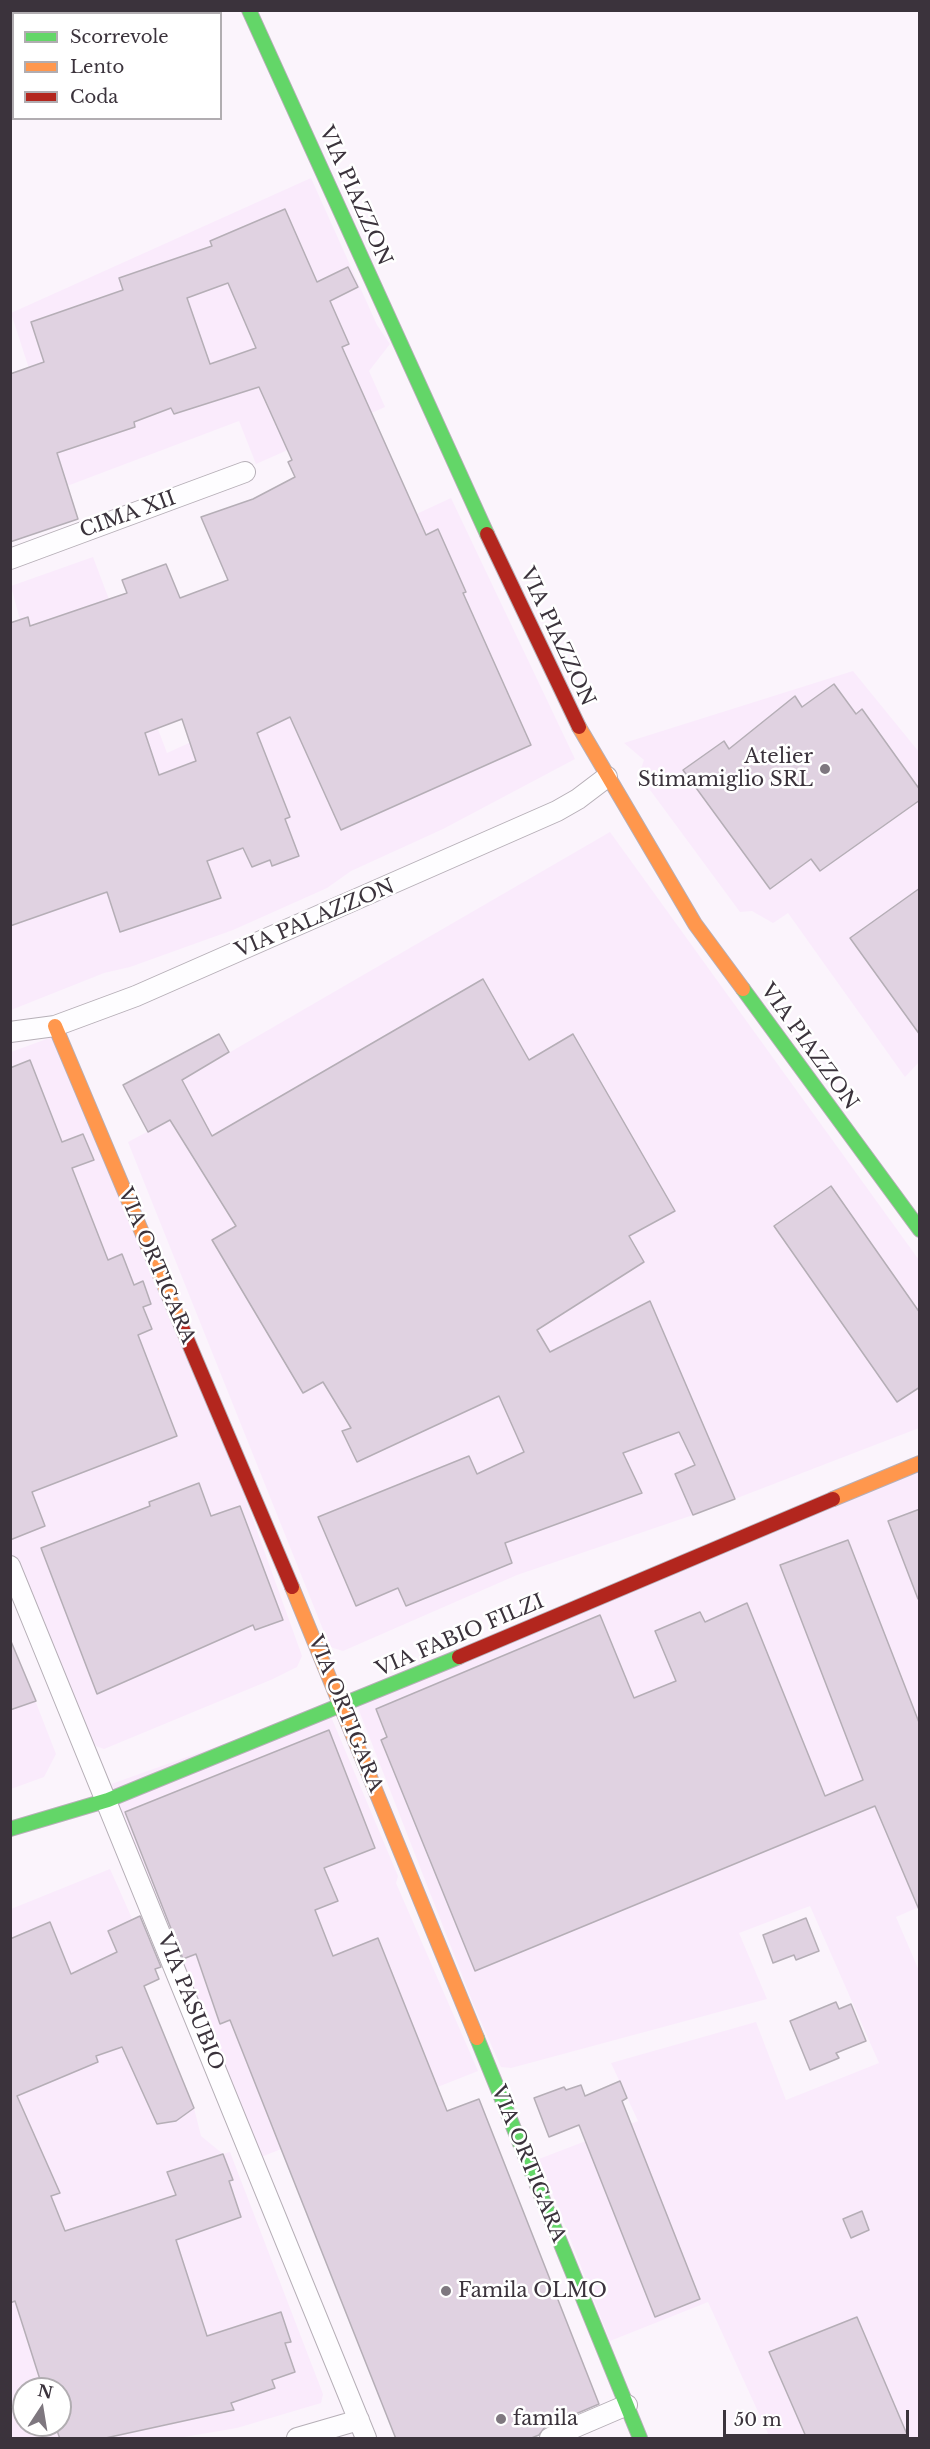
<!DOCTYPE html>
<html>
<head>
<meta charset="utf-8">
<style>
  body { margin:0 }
  #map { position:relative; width:930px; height:2449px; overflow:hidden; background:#fbf4fc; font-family:"Libre Baskerville",serif }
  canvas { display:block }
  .frame { position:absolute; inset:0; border:12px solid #3b333c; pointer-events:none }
  .legend { position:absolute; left:12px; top:12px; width:210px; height:108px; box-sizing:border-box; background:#fff; border:2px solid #b1adb1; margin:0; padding:8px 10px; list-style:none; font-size:18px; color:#3b333c }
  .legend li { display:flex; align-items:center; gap:12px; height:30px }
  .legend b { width:30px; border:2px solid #b1adb1 }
  .north { position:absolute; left:12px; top:2377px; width:60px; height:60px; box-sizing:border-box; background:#fff; border:2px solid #b1adb1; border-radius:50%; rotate:12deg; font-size:16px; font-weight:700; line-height:24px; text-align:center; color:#3b333c }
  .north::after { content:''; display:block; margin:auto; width:21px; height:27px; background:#7e777f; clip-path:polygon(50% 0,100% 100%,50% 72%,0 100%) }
  .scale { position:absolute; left:723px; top:2410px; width:186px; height:27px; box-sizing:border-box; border:3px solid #3b333c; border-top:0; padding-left:8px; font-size:18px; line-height:21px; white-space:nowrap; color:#3b333c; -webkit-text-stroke:4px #fff; paint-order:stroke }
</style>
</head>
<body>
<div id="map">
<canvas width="930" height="2449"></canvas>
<div class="frame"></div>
<ul class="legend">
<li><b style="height:8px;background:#63d668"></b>Scorrevole</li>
<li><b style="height:8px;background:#ff974d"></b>Lento</li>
<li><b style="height:8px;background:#b3261e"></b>Coda</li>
</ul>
<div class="north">N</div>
<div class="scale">50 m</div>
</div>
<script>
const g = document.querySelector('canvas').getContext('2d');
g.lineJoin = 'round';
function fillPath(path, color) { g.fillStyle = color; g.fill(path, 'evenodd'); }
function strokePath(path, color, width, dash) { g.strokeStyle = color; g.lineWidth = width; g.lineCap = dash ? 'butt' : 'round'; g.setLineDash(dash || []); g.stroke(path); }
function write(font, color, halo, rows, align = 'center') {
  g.font = font + ' "Libre Baskerville",serif'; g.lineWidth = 5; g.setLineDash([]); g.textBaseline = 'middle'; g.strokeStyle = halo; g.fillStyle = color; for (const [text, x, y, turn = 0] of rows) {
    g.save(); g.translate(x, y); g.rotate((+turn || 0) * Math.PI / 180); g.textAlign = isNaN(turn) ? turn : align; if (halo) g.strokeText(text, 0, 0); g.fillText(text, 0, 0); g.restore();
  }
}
fillPath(new Path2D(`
  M51,11H111L104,14L53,13Z
  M311,178L377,325L390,344L369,371L385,407L256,464L239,421L67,486L11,313Z
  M451,498L575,759L443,829L351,871L327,888L233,930L130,967L104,973L11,1010V729L38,650L28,618L20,620L11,586L93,557L167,753L268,707L300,568Z
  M853,671L919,752L920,1061L905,1077L788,913L773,923L752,911L740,912L639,775L644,760L624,743Z
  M610,832L919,1260V1428L693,1515L517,1575L343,1651L330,1647L128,1142L196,1106L182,1080Z
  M55,1036L232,1461L302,1656L297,1667L273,1679L104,1749L90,1744L11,1564V1052Z
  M919,1472V1907L896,1917L920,1973L919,2438H770L708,2302L610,2341L539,2159L638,2121L611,2063L756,2022L786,2100L879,2063L810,1906L739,1933L767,1999L511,2068L501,2067L474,2006L353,1695Z
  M10,1636L56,1754L44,1777L11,1789Z
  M327,1707L398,1876L396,1883L478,2071L256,2159L103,1787Z
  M110,1869L159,1979L144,1986L194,2108L201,2136L223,2154L230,2152L323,2394L321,2403L237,2428L178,2438H11V1909ZM24,2389H60V2425H24Z`), '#faebfc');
const building = new Path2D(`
  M285,209L317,282L348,267L358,287L330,301L349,344L342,347L426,535L438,529L466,592L463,593L531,745L341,830L290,717L257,733L290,817L285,819L299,856L272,866L270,860L252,867L243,848L207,861L221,898L120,932L107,892L10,926V623L28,617L30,626L127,593L122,580L166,564L180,598L228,580L201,517L253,499L295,477L288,462L292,460L259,387L174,414L171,408L134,422L135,427L57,453L78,519L10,542V374L44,362L31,322L123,290L119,278L212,246L210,241ZM228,283L256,348L210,364L187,298ZM182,719L196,761L159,775L145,733Z
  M834,684L856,714L862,709L920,790V800L820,871L811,859L770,889L683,770L724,741L729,749L795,696L802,707Z
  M920,888V1035L850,938Z
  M483,979L529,1060L573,1034L675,1211L629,1236L644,1262L537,1330L550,1352L650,1301L735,1499L693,1515L675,1474L695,1465L679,1432L623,1453L642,1493L505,1543L512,1563L406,1606L398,1588L356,1606L318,1517L469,1456L477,1474L524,1452L499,1396L357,1462L342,1431L351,1428L323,1382L303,1393L212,1240L236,1226L170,1120L148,1132L123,1085L219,1034L229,1052L182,1080L212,1136Z
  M30,1060L62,1142L83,1134L94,1160L72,1168L108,1260L122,1254L134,1285L143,1281L151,1304L143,1307L152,1329L138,1335L177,1436L32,1492L45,1526L10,1540V1068Z
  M831,1186L920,1313V1387L897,1402L774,1226Z
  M199,1483L211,1516L240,1506L283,1620L255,1630L253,1625L97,1694L41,1548L150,1506L149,1502Z
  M920,1509V1598L918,1599L888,1521Z
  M848,1540L920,1725V1912L875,1806L475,1971L381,1740L387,1737L376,1709L600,1615L634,1698L676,1681L655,1631L700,1612L705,1622L747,1603L825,1796L863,1780L780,1565Z
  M10,1639L36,1701L10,1710Z
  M329,1730L375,1848L324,1868L338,1901L315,1910L333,1956L378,1938L447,2111L479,2099L599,2404L545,2427L539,2435L529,2439H396L230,2020L220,2024L196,1954L183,1959L125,1812Z
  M140,1916L161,1967L155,1969L159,1979L144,1986L194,2108L176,2121L157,2124L122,2047L96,2056L98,2062L17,2096L60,2193L51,2196L65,2231L176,2195L167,2172L223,2154L233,2180L229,2181L241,2217L176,2240L207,2336L281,2312L291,2342L285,2343L295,2372L272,2380L275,2388L231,2403L234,2410L101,2439H60L55,2425H60V2389H43L15,2301L10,2303V1939L50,1922L71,1974L117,1952L108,1931Z
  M806,1918L819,1951L796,1960L794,1955L773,1963L763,1935Z
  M836,2002L839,2009L851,2004L866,2041L836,2053L839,2058L810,2070L790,2021Z
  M620,2081L627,2098L622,2101L700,2299L655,2317L579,2125L549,2137L534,2098L564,2087L566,2090L581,2085L585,2096Z
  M862,2211L869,2230L851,2238L843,2219Z
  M857,2317L909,2439H807L769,2352Z`);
fillPath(building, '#e0d2e1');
strokePath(building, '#b5aeb6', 1.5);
const street = new Path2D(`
  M10,559L245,472
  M10,1032L55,1026L136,996L557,811L578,799L607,777
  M10,1566L366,2438
  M297,2438L359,2420
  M550,2438L627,2405`);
const fast = new Path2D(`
  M249,10L487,534
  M743,989L920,1230
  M10,1829L108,1800L459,1657
  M477,2038L640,2438`);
const slow = new Path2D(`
  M579,727L695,924L743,989
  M55,1026L181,1325
  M833,1499L920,1463
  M292,1587L477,2038`);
const jam = new Path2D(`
  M487,534L579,727
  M181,1325L292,1587
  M459,1657L833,1499`);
strokePath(street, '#b6afb7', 22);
strokePath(fast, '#b6afb7', 16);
strokePath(slow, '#b6afb7', 16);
strokePath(jam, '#b6afb7', 16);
strokePath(street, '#fefdff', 20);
strokePath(fast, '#63d668', 14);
strokePath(slow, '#ff974d', 14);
strokePath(jam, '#b3261e', 14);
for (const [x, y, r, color] of [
  [825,769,6,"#7e777f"],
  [446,2291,6,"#7e777f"],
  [501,2419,6,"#7e777f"]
]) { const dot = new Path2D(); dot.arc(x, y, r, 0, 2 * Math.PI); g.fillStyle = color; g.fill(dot); strokePath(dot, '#fff', 2); }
write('20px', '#3b333c', '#fff', [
  ["VIA PIAZZON",355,196,66],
  ["CIMA XII",128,515,-20],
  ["VIA PIAZZON",557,637,65],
  ["VIA PALAZZON",315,919,-23],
  ["VIA PIAZZON",809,1047,54],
  ["VIA ORTIGARA",156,1266,67],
  ["VIA FABIO FILZI",460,1636,-23],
  ["VIA ORTIGARA",345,1714,68],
  ["VIA PASUBIO",190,2002,68],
  ["VIA ORTIGARA",528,2164,68]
]);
write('20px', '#3b333c', '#fff', [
  ["Atelier",813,757,"right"],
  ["Stimamiglio SRL",813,780,"right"],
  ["Famila OLMO",458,2291],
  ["famila",513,2419]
], 'left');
</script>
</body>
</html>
